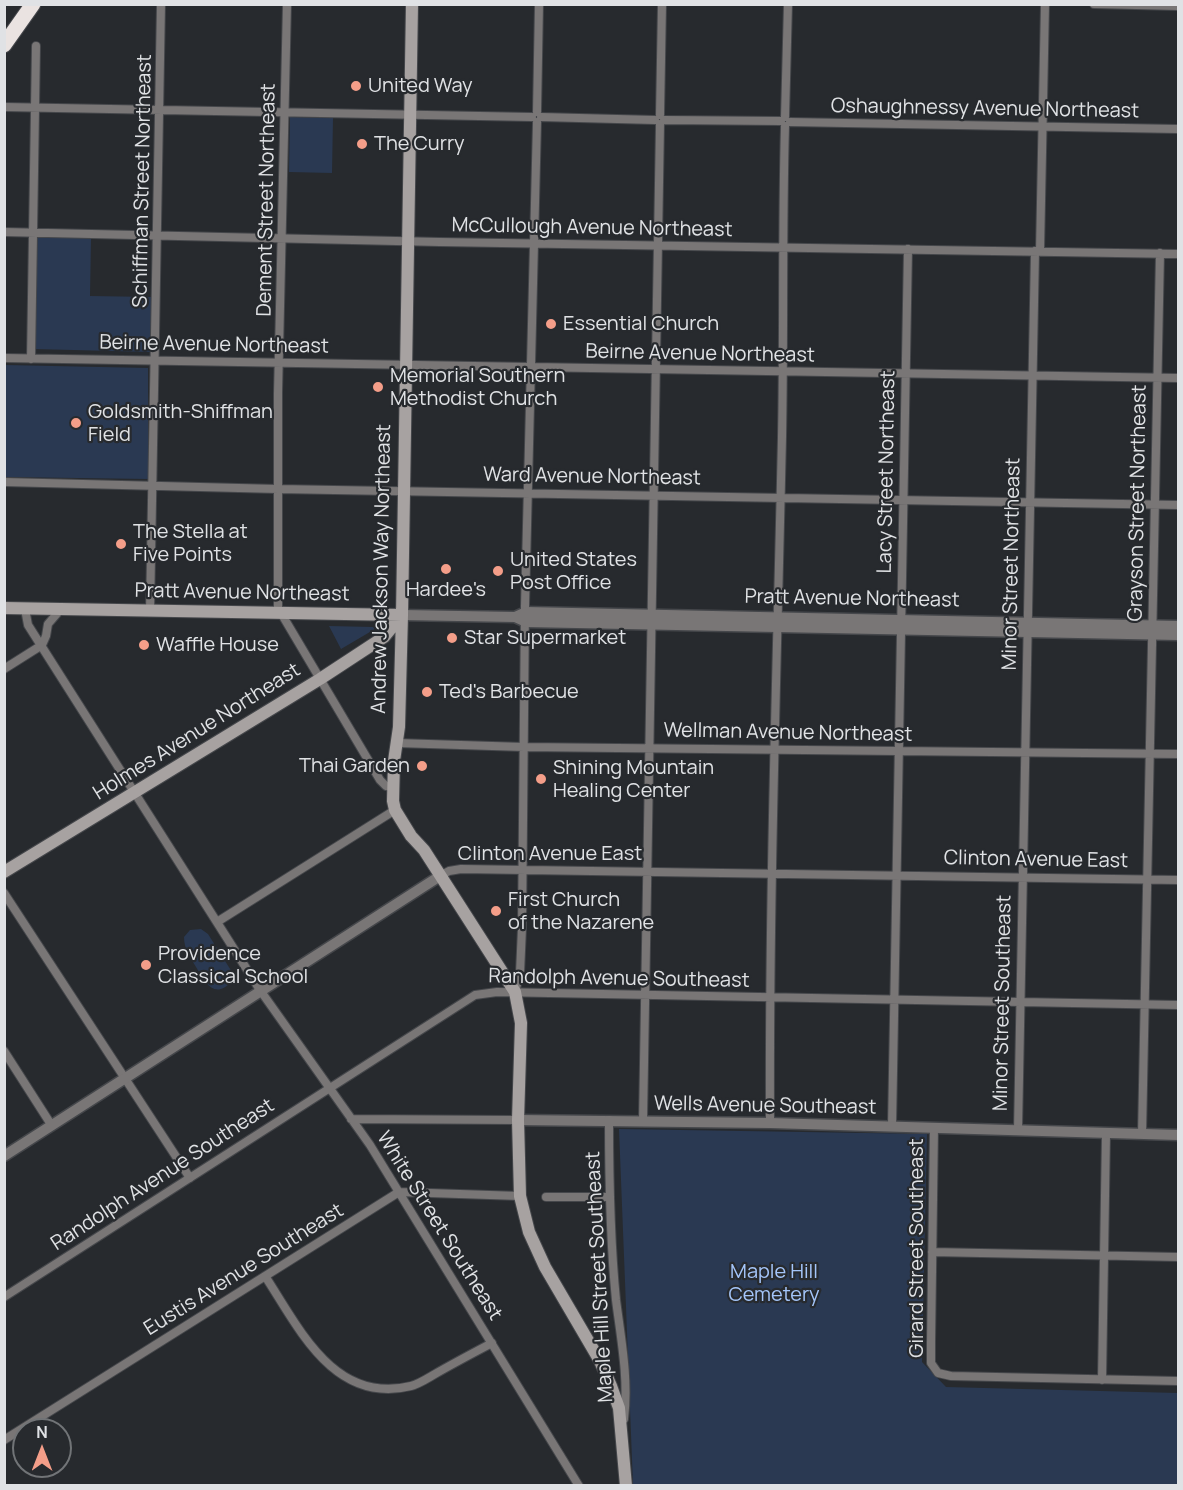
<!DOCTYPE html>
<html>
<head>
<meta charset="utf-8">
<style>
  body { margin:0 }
  #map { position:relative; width:1183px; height:1490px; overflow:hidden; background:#272a2e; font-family:Manrope,sans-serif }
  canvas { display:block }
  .frame { position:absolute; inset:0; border:6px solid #e0e2e5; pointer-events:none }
  .north { position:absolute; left:12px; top:1418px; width:60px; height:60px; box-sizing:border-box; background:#272a2e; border:2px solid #717477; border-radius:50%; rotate:0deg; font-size:16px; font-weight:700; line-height:24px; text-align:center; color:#e0e2e5 }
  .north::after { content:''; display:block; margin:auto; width:21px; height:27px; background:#f49e89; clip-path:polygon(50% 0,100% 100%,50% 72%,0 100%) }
</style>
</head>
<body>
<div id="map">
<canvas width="1183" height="1490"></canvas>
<div class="frame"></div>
<div class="north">N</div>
</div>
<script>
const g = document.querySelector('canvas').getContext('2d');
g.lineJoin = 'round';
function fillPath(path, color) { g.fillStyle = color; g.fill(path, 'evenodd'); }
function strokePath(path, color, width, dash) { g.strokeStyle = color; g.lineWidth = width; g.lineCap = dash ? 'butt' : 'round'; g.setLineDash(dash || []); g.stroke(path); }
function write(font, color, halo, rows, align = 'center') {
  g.font = font + ' Manrope,sans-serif'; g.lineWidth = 4.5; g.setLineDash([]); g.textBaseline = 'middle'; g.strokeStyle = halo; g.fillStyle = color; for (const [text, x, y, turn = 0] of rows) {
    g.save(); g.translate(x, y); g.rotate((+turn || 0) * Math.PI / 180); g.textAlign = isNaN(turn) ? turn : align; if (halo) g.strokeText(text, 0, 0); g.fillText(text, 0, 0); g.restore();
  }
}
fillPath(new Path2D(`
  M290,117L333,118L332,173L289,172Z
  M35,237L91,238L90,296L152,297L151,352L34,349Z
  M5,365L148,368V479L5,477Z
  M329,626L373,627L375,629L341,649Z
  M201,929L208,934L232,972L231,982C214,1000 205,982 196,967C190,957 184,949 184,937L190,930Z
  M619,1129L927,1134L922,1362L946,1387L1178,1393V1485H633Z`), '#2a3952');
const minor = new Path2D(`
  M1094,4L1178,6
  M4,107L532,117
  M537,112L539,4
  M660,115L662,4
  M541,117L655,120
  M785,117L788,4
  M664,120L781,121
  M790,122L1178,129
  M4,232L440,242L1178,254
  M1040,251L1045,4
  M4,358L1178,378
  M31,359L36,46
  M4,482L278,489L1178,505
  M25,609L28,625L260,990L370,1145L579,1486
  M150,611L161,4
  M278,613V393L287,4
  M281,613L380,780L386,786L393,787
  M4,669L42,645L46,636L48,624L61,609
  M397,743L524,747L1178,754
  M440,876L449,871L461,869L1178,880
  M4,893L190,1178
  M217,922L395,810
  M515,992L520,973L522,928L525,606L537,122
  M4,1051L52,1126
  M351,1119L518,1120
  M609,1120C609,1180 610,1240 616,1300C621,1339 629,1380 624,1419
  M643,1121L660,124
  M770,1123C769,894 777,666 782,437C784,333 782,230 785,126
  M892,1126L908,249
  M934,1127L931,1343V1363L938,1373L951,1376L1178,1381
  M1018,1129L1035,251
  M1142,1134L1160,253
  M546,1197H609
  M932,1252L1178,1257
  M265,1276C299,1328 334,1405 411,1386C419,1384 428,1378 435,1374C454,1363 473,1353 492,1343
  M4,1297L475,995L497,992L1178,1005
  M1102,1380L1106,1134
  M4,1440L399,1192L520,1196`);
const tertiary = new Path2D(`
  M402,615L515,617L526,622L1178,635
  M515,617L526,612L1178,626
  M518,1120L770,1123L1178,1135
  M4,1156L440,876`);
const secondary = new Path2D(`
  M412,4L402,615L399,727L394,761L393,801L395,810L411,836L424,850L515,992L521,1023L518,1120L520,1196L529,1232L545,1267L600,1361L611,1386L619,1408L626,1486
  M4,608L402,615
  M4,872L320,679L384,637L402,615`);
const motorway = new Path2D(`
  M4,45L33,4`);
strokePath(minor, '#45474b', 10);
strokePath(tertiary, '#45474b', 13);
strokePath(secondary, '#45474b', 14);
strokePath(motorway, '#45474b', 17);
strokePath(minor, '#797676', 8);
strokePath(tertiary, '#797676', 10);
strokePath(secondary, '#a7a2a1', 12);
strokePath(motorway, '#eae3e1', 15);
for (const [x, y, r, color] of [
  [356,86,6,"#f49e89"],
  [362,144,6,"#f49e89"],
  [551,324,6,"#f49e89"],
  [378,387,6,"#f49e89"],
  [76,423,6,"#f49e89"],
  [121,544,6,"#f49e89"],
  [446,569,6,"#f49e89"],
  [498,571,6,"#f49e89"],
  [452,638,6,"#f49e89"],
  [144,645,6,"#f49e89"],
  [427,692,6,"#f49e89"],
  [422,766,6,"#f49e89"],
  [541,779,6,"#f49e89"],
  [496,911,6,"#f49e89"],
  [146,965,6,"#f49e89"]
]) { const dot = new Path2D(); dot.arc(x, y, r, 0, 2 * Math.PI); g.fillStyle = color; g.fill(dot); strokePath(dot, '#272a2e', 2); }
write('20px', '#e0e2e5', '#272a2e', [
  ["United Way",368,86],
  ["The Curry",374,144],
  ["Essential Church",563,324],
  ["Memorial Southern",390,376],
  ["Methodist Church",390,399],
  ["Goldsmith-Shiffman",88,412],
  ["Field",88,435],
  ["The Stella at",133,532],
  ["Five Points",133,555],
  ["United States",510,560],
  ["Post Office",510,583],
  ["Hardee's",446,590,"center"],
  ["Star Supermarket",464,638],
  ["Waffle House",156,645],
  ["Ted's Barbecue",439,692],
  ["Thai Garden",410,766,"right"],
  ["Shining Mountain",553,768],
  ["Healing Center",553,791],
  ["First Church",508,900],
  ["of the Nazarene",508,923],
  ["Providence",158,954],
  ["Classical School",158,977]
], 'left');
write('20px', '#e0e2e5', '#272a2e', [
  ["Oshaughnessy Avenue Northeast",985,109,1],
  ["Schiffman Street Northeast",143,181,-89],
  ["Dement Street Northeast",267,200,-89],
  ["McCullough Avenue Northeast",592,228,1],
  ["Beirne Avenue Northeast",214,345,1],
  ["Beirne Avenue Northeast",700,354,1],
  ["Lacy Street Northeast",887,472,-89],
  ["Ward Avenue Northeast",592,477,1],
  ["Grayson Street Northeast",1138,503,-89],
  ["Minor Street Northeast",1012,564,-89],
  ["Andrew Jackson Way Northeast",382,569,-89],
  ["Pratt Avenue Northeast",242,593,1],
  ["Pratt Avenue Northeast",852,599,1],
  ["Holmes Avenue Northeast",197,732,-32],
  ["Wellman Avenue Northeast",788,733,1],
  ["Clinton Avenue East",550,854],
  ["Clinton Avenue East",1036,860,1],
  ["Randolph Avenue Southeast",619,979,1],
  ["Minor Street Southeast",1003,1003,-89],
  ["Wells Avenue Southeast",765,1106,1],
  ["Randolph Avenue Southeast",163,1175,-33],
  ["White Street Southeast",439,1226,58],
  ["Girard Street Southeast",917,1248,-90],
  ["Eustis Avenue Southeast",244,1270,-32],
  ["Maple Hill Street Southeast",600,1277,-93]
]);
write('20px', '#a4c5f9', '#272a2e', [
  ["Maple Hill",774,1272],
  ["Cemetery",774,1295]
]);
</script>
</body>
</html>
